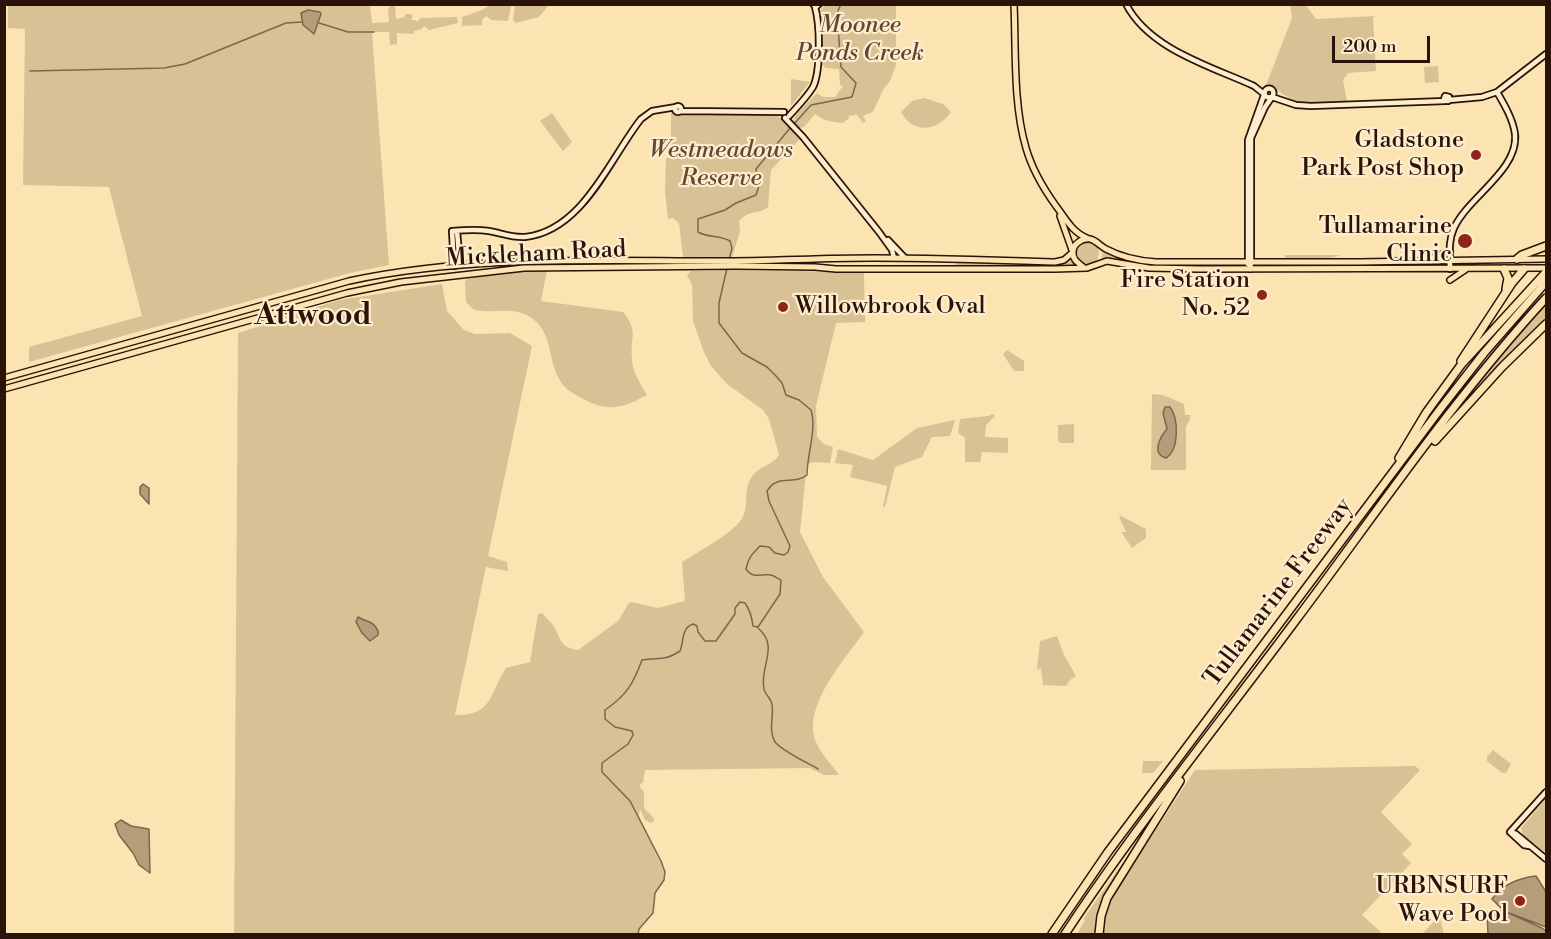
<!DOCTYPE html>
<html>
<head>
<meta charset="utf-8">
<style>
  body { margin:0 }
  #map { position:relative; width:1551px; height:939px; overflow:hidden; background:#fce4b2; font-family:"Libre Bodoni",serif }
  canvas { display:block }
  .frame { position:absolute; inset:0; border:6px solid #2a140a; pointer-events:none }
  .scale { position:absolute; left:1332px; top:36px; width:98px; height:27px; box-sizing:border-box; border:3px solid #2a140a; border-top:0; padding-left:8px; font-size:18px; line-height:21px; white-space:nowrap; color:#2a140a; -webkit-text-stroke:4px #fdedcd; paint-order:stroke }
</style>
</head>
<body>
<div id="map">
<canvas width="1551" height="939"></canvas>
<div class="frame"></div>
<div class="scale">200 m</div>
</div>
<script>
const g = document.querySelector('canvas').getContext('2d');
g.lineJoin = 'round';
function fillPath(path, color) { g.fillStyle = color; g.fill(path, 'evenodd'); }
function strokePath(path, color, width, dash) { g.strokeStyle = color; g.lineWidth = width; g.lineCap = dash ? 'butt' : 'round'; g.setLineDash(dash || []); g.stroke(path); }
function write(font, color, halo, rows, align = 'center') {
  g.font = font + ' "Libre Bodoni",serif'; g.lineWidth = 4.5; g.setLineDash([]); g.textBaseline = 'middle'; g.strokeStyle = halo; g.fillStyle = color; for (const [text, x, y, turn = 0] of rows) {
    g.save(); g.translate(x, y); g.rotate((+turn || 0) * Math.PI / 180); g.textAlign = isNaN(turn) ? turn : align; if (halo) g.strokeText(text, 0, 0); g.fillText(text, 0, 0); g.restore();
  }
}
fillPath(new Path2D(`
  M8,4L370,5L372,23L389,22L388,8L390,7V5L395,4L396,19L405,17V14H410L413,16L411,20H415L417,22L421,18L457,17L458,23L429,30L424,26L422,29L414,31V34L397,33V44L390,45L389,32H372L389,265L350,273L29,362V347L142,316L109,187L23,185L25,29L8,28Z
  M490,5H511L508,21L491,20L486,16L482,20V25L462,26V17L482,10Z
  M515,5H549L539,17L516,23L513,20Z
  M825,5H896V65L890,81L883,90L873,112L863,116L866,121L863,123L857,115L849,116V118L843,123C832,122 824,121 815,114L804,127L800,128L794,123L795,115L817,93L823,97H835L843,86L840,85L839,69L826,68L822,64L820,16L821,10Z
  M1290,5H1306L1316,19L1375,16L1373,18L1376,71L1348,73L1343,80L1347,101C1331,102 1310,107 1295,101C1285,97 1276,87 1266,85L1292,18Z
  M1438,66L1439,82L1425,83L1424,67Z
  M791,79L810,82L791,106Z
  M924,98L943,104L951,112C938,131 913,135 901,112L912,101Z
  M671,112L677,114L683,112L777,115L800,139L771,170L768,207C759,215 749,209 739,221L740,231L732,258L683,257L679,223L673,218L668,219L665,191L666,158L671,157Z
  M552,113L572,142L563,151L540,121Z
  M1075 253a12 12 0 1 1 24 0a12 12 0 1 1-24 0Z
  M1103,250L1184,266V267H1157L1110,259L1101,260Z
  M1285,255H1340C1328,262 1300,258 1285,258Z
  M1071,256L1074,265H955L959,261L1055,263Z
  M523,270H547L541,301L623,312C639,332 630,337 632,358C632,372 640,383 647,395C620,410 605,412 578,396C569,391 563,387 558,377C548,357 552,334 533,319C515,305 494,314 474,310L466,302L465,282L467,279Z
  M727,270L864,272L865,322L836,323L816,406L817,437L824,444L833,447L830,463L814,462L807,464L800,532L823,577L864,632C844,661 800,708 817,744C822,755 832,765 839,775H824L810,768L645,770L643,783L640,784V787L644,792V808L653,817L654,821L651,823L645,820L640,809L639,816L661,861L665,872L664,880L655,893L653,913L639,929L638,934H234L238,333L339,300L442,284L447,311L464,330L475,334L510,333L532,346L488,556L507,562L508,571L486,567L455,715C493,716 489,694 506,668L530,662L538,614L542,613C546,618 552,623 555,628C561,641 562,648 578,650L618,621L629,603L632,602L658,608L685,601L682,562C697,552 739,531 744,514C748,503 744,489 751,478C758,466 772,466 779,455L769,419L763,410L727,384L711,366L703,350L693,321L692,285L687,275L691,271Z
  M1546,303V321L1483,383L1456,414L1496,360Z
  M1007,350L1024,361V371H1014L1003,354Z
  M1152,394L1163,395L1184,404L1185,415H1190V419L1186,427V470H1151Z
  M993,414L995,416L986,425L985,437L1008,438V453L982,452L980,462H965V438L958,433L960,419L988,416Z
  M955,420L950,436L932,437L922,457L895,467L885,507H883L887,486L850,477L853,465L835,463L838,449L873,460L917,428Z
  M1074,424V443H1061L1058,441V425Z
  M1121,516L1146,529V538L1132,548L1121,532H1126L1119,517Z
  M1057,636L1064,655L1076,676L1070,680L1066,686L1043,685L1041,668L1037,670L1040,641Z
  M1493,750L1511,764L1506,773H1502L1487,761V757Z
  M1143,761H1163L1153,773H1142Z
  M1415,766L1420,770L1381,812L1412,844L1402,854L1411,863L1362,915L1383,934H1103L1107,909L1114,894L1195,770Z
  M1546,799V853L1523,836L1521,828Z
  M1135,846C1119,872 1095,902 1096,934H1077L1085,920L1083,919Z
  M1442,913H1444L1440,918L1444,934H1422Z`), '#d8c195');
const water = new Path2D(`
  M308,10L320,12L321,14L314,34L303,25L301,13Z
  M1165,407H1170C1179,419 1179,450 1166,458C1151,454 1160,437 1167,429L1163,413Z
  M143,484L149,488V504L140,494V487Z
  M358,617C366,622 374,621 378,631V635L370,641L362,633L356,622Z
  M121,820L131,826L149,829L150,873L139,865L133,853L119,835L115,824Z
  M1536,876L1546,892V927L1504,911L1492,899C1503,884 1518,878 1536,876Z
  M1492,911H1504L1542,928L1546,931V934H1488L1487,912Z`);
fillPath(water, '#b59d79');
strokePath(water, '#7d664d', 1.5);
strokePath(new Path2D(`
  M319,23L348,32H374
  M30,71L164,68L185,64L286,23L302,22
  M794,124L811,105L852,97L856,83L841,67L837,13L841,4
  M729,260L732,248L730,241C720,235 708,238 698,232V219L725,210L736,203L756,195L759,186L756,169L791,127
  M758,628C780,647 759,666 764,689C765,695 772,699 772,705C774,717 768,730 775,742C782,751 808,763 818,769
  M638,934L639,929L653,913L655,893L664,880L665,872L661,861L630,801L602,772V763L628,744L633,735L632,731L615,727L605,719V710C627,695 633,684 642,660C659,657 663,662 680,651C684,642 681,628 693,624L697,626L698,632L705,641H716L735,614V608L740,602L745,603C750,610 752,618 753,626L758,627L780,594L781,580C778,579 775,576 771,575C761,573 754,580 746,569C748,558 752,554 760,546L769,547L775,553L784,555L788,552L790,546L769,501L767,491C778,473 794,486 807,475C807,454 817,430 811,410L799,400L786,395L782,383L776,376L767,367L742,353L719,323V303L727,268`), '#7d664d', 1.5);
const secondary = new Path2D(`
  M813,4L816,7L819,4
  M1126,4C1149,49 1210,66 1254,86L1264,94
  M1264.5 93a4.5 4.5 0 1 1 9 0a4.5 4.5 0 1 1-9 0Z
  M1445,96L1449,97L1448,101L1444,99Z
  M1272,97L1296,105L1311,106L1445,101
  M1449,100L1482,97L1497,92L1546,54
  M675 109a3 3 0 1 1 6 0a3 3 0 1 1-6 0Z
  M681,111L784,112
  M789,116C797,107 807,97 813,87C821,71 820,24 815,7
  M785,118L803,137L879,232L892,250L894,258
  M457,231L460,265
  M888,240L905,258
  M1431,261L1432,258L1450,251
  M1248,264V140L1264,95
  M454,266L452,231C464,230 476,229 489,231C501,233 512,238 525,237C583,231 610,158 641,119L652,111L676,107
  M1250,269L1251,262V138L1265,107L1272,97
  M1450,269C1450,255 1448,241 1454,228C1468,197 1519,170 1515,134C1513,119 1504,104 1497,92
  M1510,832L1546,792
  M1510,832L1516,834L1546,859
  M1510,832L1524,845L1529,846`);
const primary = new Path2D(`
  M1014,4C1016,50 1013,104 1026,148C1032,169 1043,188 1056,206C1066,219 1072,232 1087,238
  M1060,216L1072,250
  M1083,267C1078,263 1072,259 1073,252C1073,244 1082,238 1090,239C1096,240 1100,246 1106,249C1121,257 1139,261 1156,262H1359L1546,259
  M1450,280L1465,270
  M4,378L349,281C471,255 595,261 719,261C771,261 822,258 873,258C934,258 994,260 1055,262L1064,260L1073,252
  M4,389L347,293L401,282L524,268L736,266L815,267L836,269H1055L1087,268L1107,261L1149,268L1199,269L1546,268`);
const highway = new Path2D(`
  M1517,259L1522,255L1546,246
  M1504,269L1508,278L1506,289
  M1461,361L1512,283L1524,269
  M1435,441L1502,367L1546,324
  M1399,458L1426,413L1461,365L1546,272
  M1052,934L1108,852L1441,408L1484,353L1546,282
  M1065,934C1136,826 1218,725 1296,620C1377,512 1454,398 1546,298
  M1099,934L1101,916L1107,898L1180,781`);
strokePath(secondary, '#2a140a', 8);
strokePath(primary, '#2a140a', 8);
strokePath(highway, '#2a140a', 10);
strokePath(secondary, '#fdedcd', 4.5);
strokePath(primary, '#fce4b2', 5);
strokePath(highway, '#fce4b2', 7);
for (const [x, y, r, color] of [
  [1476,155,6,"#8f2418"],
  [1465,241,8,"#8f2418"],
  [1262,295,6,"#8f2418"],
  [783,307,6,"#8f2418"],
  [1520,901,6,"#8f2418"]
]) { const dot = new Path2D(); dot.arc(x, y, r, 0, 2 * Math.PI); g.fillStyle = color; g.fill(dot); strokePath(dot, '#fdedcd', 2); }
write('italic 24px', '#5e4834', '#fdedcd', [
  ["Moonee",860,26],
  ["Ponds Creek",860,54],
  ["Westmeadows",721,151],
  ["Reserve",721,179]
]);
write('24px', '#2a140a', '#fdedcd', [
  ["Gladstone",1464,141],
  ["Park Post Shop",1464,169],
  ["Tullamarine",1452,227],
  ["Clinic",1452,255],
  ["Fire Station",1250,281],
  ["No. 52",1250,309],
  ["Willowbrook Oval",795,307,"left"],
  ["URBNSURF",1508,887],
  ["Wave Pool",1508,915]
], 'right');
write('24px', '#2a140a', '#fdedcd', [
  ["Mickleham Road",536,255,-3],
  ["Tullamarine Freeway",1279,593,-53]
]);
write('bold 30px', '#2a140a', '#fdedcd', [
  ["Attwood",313,317]
]);
</script>
</body>
</html>
